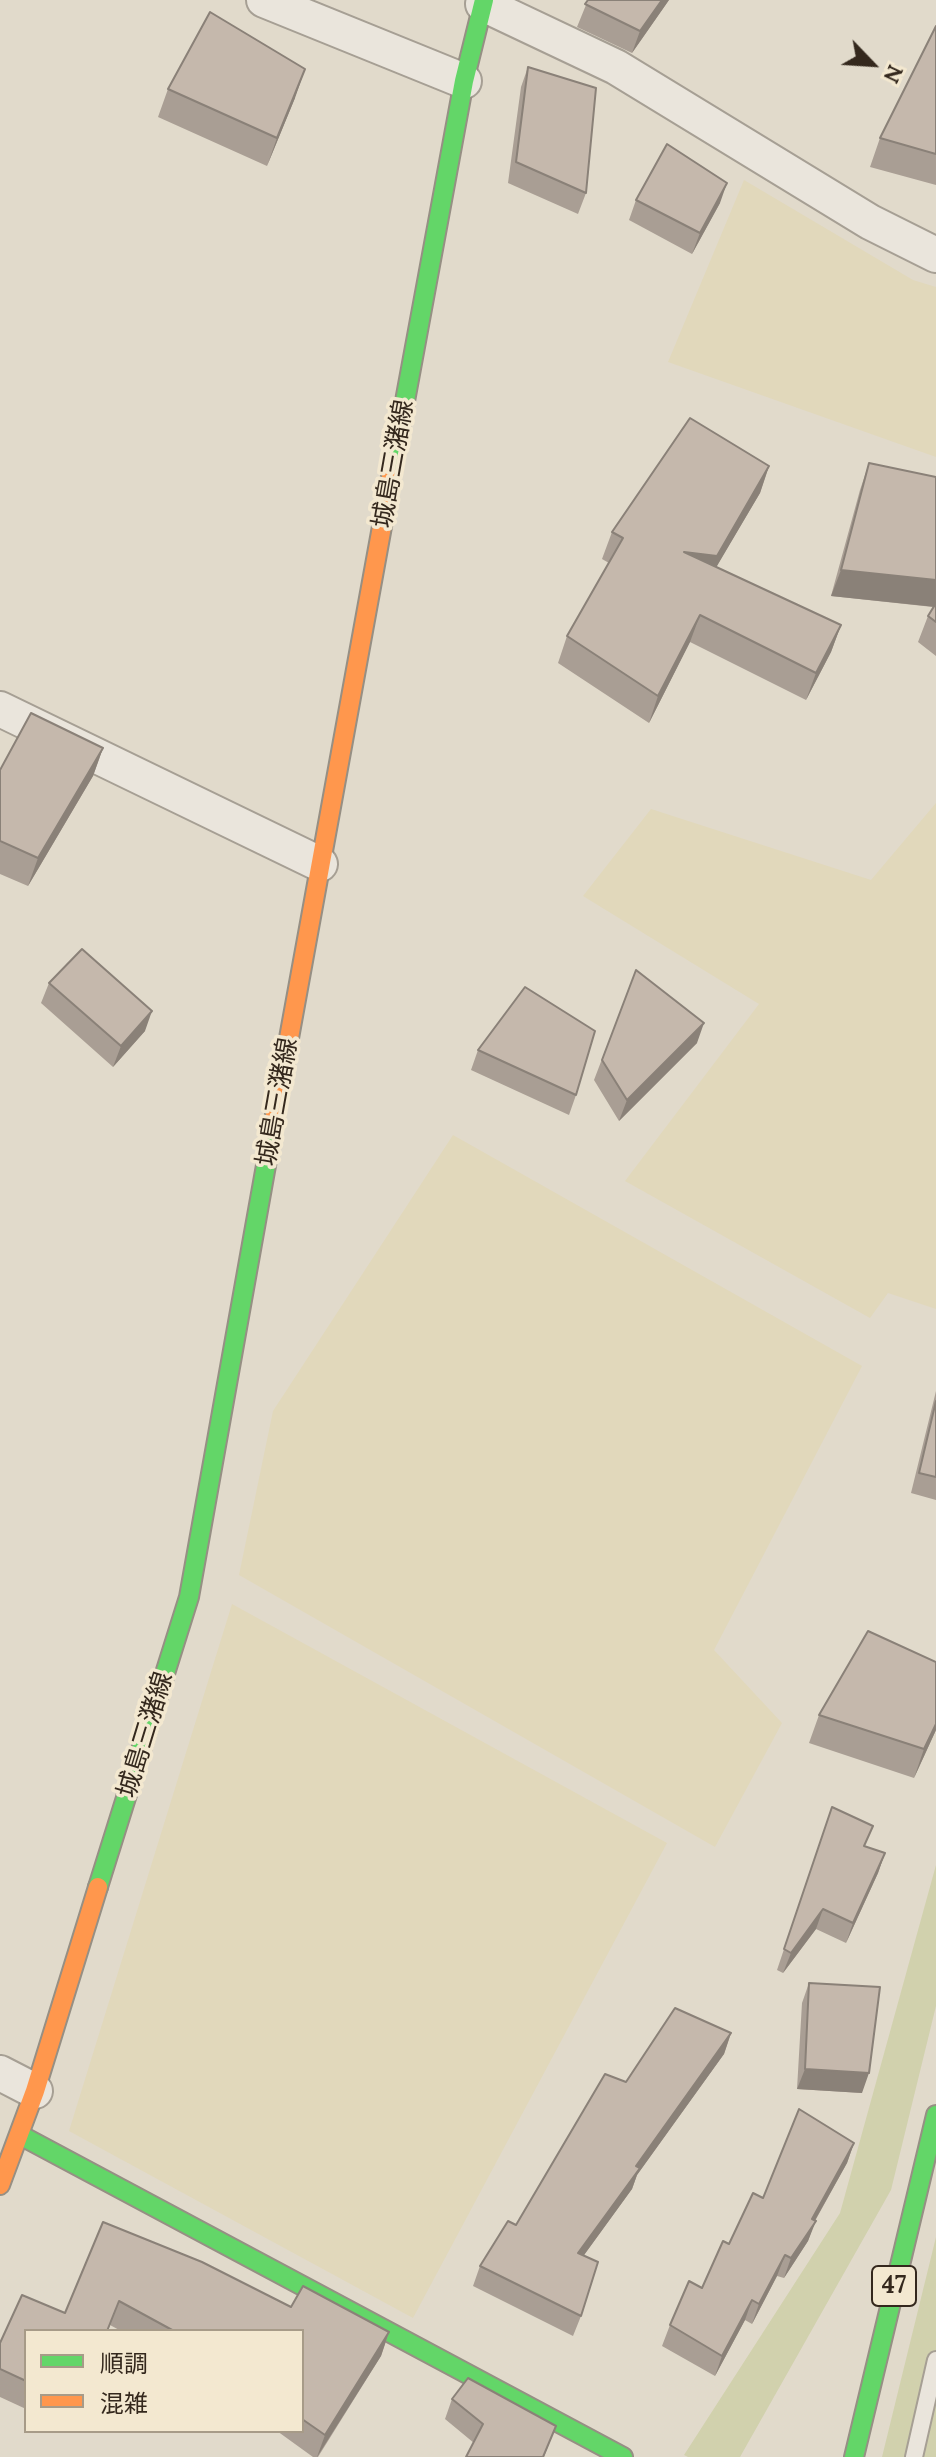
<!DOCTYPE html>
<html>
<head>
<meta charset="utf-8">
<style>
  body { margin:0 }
  #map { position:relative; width:936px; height:2457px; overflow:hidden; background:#e1dacb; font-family:Lora,"Noto Sans JP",serif }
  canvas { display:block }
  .legend { position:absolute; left:24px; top:2329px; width:280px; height:104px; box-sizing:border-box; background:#f3e8d0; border:2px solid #a79b88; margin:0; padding:10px 14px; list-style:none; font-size:24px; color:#34281d }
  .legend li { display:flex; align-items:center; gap:16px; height:40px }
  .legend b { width:40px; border:2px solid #a79b88 }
  .north { position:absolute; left:832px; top:24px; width:80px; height:80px; -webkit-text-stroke:6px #f3e8d0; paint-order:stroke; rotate:115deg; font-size:22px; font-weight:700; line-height:32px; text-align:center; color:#34281d }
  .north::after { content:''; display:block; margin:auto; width:28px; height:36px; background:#34281d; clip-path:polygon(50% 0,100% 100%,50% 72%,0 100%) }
</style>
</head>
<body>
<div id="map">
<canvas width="936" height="2457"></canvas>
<ul class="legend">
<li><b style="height:10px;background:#63d668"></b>順調</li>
<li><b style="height:10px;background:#ff974d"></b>混雑</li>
</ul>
<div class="north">N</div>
</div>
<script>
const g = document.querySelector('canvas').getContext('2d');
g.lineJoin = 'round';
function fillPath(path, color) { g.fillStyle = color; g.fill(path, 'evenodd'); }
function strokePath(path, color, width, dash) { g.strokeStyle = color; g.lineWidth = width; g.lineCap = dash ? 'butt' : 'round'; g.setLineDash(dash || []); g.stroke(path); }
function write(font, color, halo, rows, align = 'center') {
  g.font = font + ' Lora,"Noto Sans JP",serif'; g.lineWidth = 7; g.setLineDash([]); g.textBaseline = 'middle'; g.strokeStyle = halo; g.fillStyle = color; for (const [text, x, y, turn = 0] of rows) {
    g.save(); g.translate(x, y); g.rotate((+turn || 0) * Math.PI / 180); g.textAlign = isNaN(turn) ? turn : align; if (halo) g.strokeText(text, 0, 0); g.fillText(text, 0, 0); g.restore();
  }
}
fillPath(new Path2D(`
  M744,180L913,280L936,287V457L668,362Z
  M936,803V1309L888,1293L870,1318L625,1181L759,1004L583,896L651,809L871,880Z
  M453,1135L862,1366L714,1650L782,1723L715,1847L239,1575L273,1411Z
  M232,1604L667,1843L413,2318L69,2131Z`), '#e1d8bb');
fillPath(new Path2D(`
  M936,1865V2006L891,2190L740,2457H688L684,2455L840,2213Z
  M936,2237V2457H882Z`), '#d1d1ad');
const lane = new Path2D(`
  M914,2457L936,2360`);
const street = new Path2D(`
  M264,0L464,81
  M483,4L616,67L870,222L936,255
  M0,709L320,864
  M0,2073L35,2091`);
const fast = new Path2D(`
  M391,477L464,81L484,0
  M98,1887L189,1597L275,1115
  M20,2135L623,2457
  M854,2457L936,2115`);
const slow = new Path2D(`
  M275,1115L391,477
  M0,2185L35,2091L98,1887`);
strokePath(lane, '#a69f94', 20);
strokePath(street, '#a69f94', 38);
strokePath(fast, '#968f84', 22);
strokePath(slow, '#968f84', 22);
strokePath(lane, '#eae5dc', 16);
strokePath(street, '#eae5dc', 34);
strokePath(fast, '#63d668', 18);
strokePath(slow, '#ff974d', 18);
fillPath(new Path2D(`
  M588,0H669L632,53L577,27Z
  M936,26V185L870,167L880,138Z
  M528,67L586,193L578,214L508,183L521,87Z
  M168,89L295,98L267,166L158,117Z
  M636,200L720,203L692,254L629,220Z
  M869,463L936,477V656L918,642L928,616L933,607L831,596L860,490Z
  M769,466L760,493L716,567L841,625L831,652L806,700L690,642L649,723L558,663L567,636L609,563L602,559L612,532Z
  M103,748L93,776L28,886L0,874V770Z
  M636,970L697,1043L619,1121L594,1080Z
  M49,983L145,1031L113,1067L41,1003Z
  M478,1050L576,1095L569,1115L471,1070Z
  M936,1391V1500L911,1493Z
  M936,1662V1730L914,1778L809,1743L819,1715Z
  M825,1827L865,1846L885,1853L878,1873L846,1943L816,1929L783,1973L777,1970Z
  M809,1983L862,2093L797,2089L802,2003Z
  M731,2033L724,2054L637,2175L632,2189L584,2255L581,2316L573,2336L473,2286L480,2266L516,2225L626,2082Z
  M854,2143L847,2163L815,2221L808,2241L784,2278L777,2276L752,2324L745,2320L715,2376L662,2346L670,2325L702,2288L729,2244Z
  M103,2222L202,2262L291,2307L303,2286L389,2332L381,2356L318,2457H313L277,2431H302V2331H121L110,2325L108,2331H26V2409L0,2397V2343L22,2295L65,2313Z
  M452,2399L556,2426L544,2457H466L474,2443L445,2419Z`), '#a99e94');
fillPath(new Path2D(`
  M662,0H669L632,53L640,31Z
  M305,69L295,98L267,166L277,138Z
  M727,183L720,203L692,254L700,233Z
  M769,466L760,493L707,583L684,552Z
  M841,570L936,580V607L831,596Z
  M700,615L690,642L649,723L658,696Z
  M841,625L831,652L806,700L816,673Z
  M103,748L93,776L28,886L38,858Z
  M152,1011L145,1031L113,1067L121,1046Z
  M704,1023L697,1043L619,1121L627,1100Z
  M936,1724V1730L914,1778L924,1749Z
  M885,1853L878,1873L846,1943L853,1923Z
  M823,1909L816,1929L783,1973L791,1953Z
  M731,2033L724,2054L637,2175L632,2189L571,2273L578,2253L636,2166Z
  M805,2069L869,2073L862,2093L797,2089Z
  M854,2143L847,2163L809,2231L816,2221L808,2241L784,2278L791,2258Z
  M785,2255L777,2276L752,2324L759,2304Z
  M752,2300L745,2320L715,2376L722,2356Z
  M389,2332L381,2356L317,2457L325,2435Z`), '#8a8178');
const building = new Path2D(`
  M588,0H662L640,31L585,4Z
  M210,12L305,69L277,138L168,89Z
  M936,26V154L880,138Z
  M528,67L596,88L586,193L516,162Z
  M667,144L727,183L700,233L636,200Z
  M690,418L769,466L717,556L684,552L841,625L816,673L700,615L658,696L567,636L623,538L612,532Z
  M869,463L936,477V580L841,570Z
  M936,603V622L928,616Z
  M31,713L103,748L38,858L0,841V770Z
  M82,949L152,1011L121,1046L49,983Z
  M636,970L704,1023L627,1100L602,1060Z
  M525,987L595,1031L576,1095L478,1050Z
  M936,1401V1477L919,1473Z
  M868,1631L936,1662V1724L924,1749L819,1715Z
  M832,1807L873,1826L864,1846L885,1853L853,1923L823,1909L791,1953L784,1949Z
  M809,1983L880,1987L869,2073L805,2069Z
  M675,2008L731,2033L636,2166L640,2168L578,2253L598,2262L581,2316L480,2266L508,2221L516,2225L605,2074L626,2082Z
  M799,2109L854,2143L812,2219L816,2221L791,2258L785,2255L759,2304L752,2300L722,2356L670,2325L689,2281L702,2288L723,2241L729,2244L753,2193L763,2198Z
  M103,2222L202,2262L291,2307L303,2286L389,2332L325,2435L302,2419V2331H174L119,2301L107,2331H26V2381L0,2369V2343L22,2295L65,2313Z
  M468,2378L556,2426L543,2457H466L483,2424L452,2399Z`);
fillPath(building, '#c5b8ac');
strokePath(building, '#8a8178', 2);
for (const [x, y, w] of [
  [894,2286,44]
]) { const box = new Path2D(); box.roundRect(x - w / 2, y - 20, w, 40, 6); g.fillStyle = '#f3e8d0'; g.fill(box); strokePath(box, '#34281d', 2); }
write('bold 24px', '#34281d', null, [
  ["47",894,2286]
]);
write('26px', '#34281d', '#f3e8d0', [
  ["城島三潴線",394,464,-80],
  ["城島三潴線",278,1102,-80],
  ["城島三潴線",146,1735,-73]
]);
</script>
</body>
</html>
